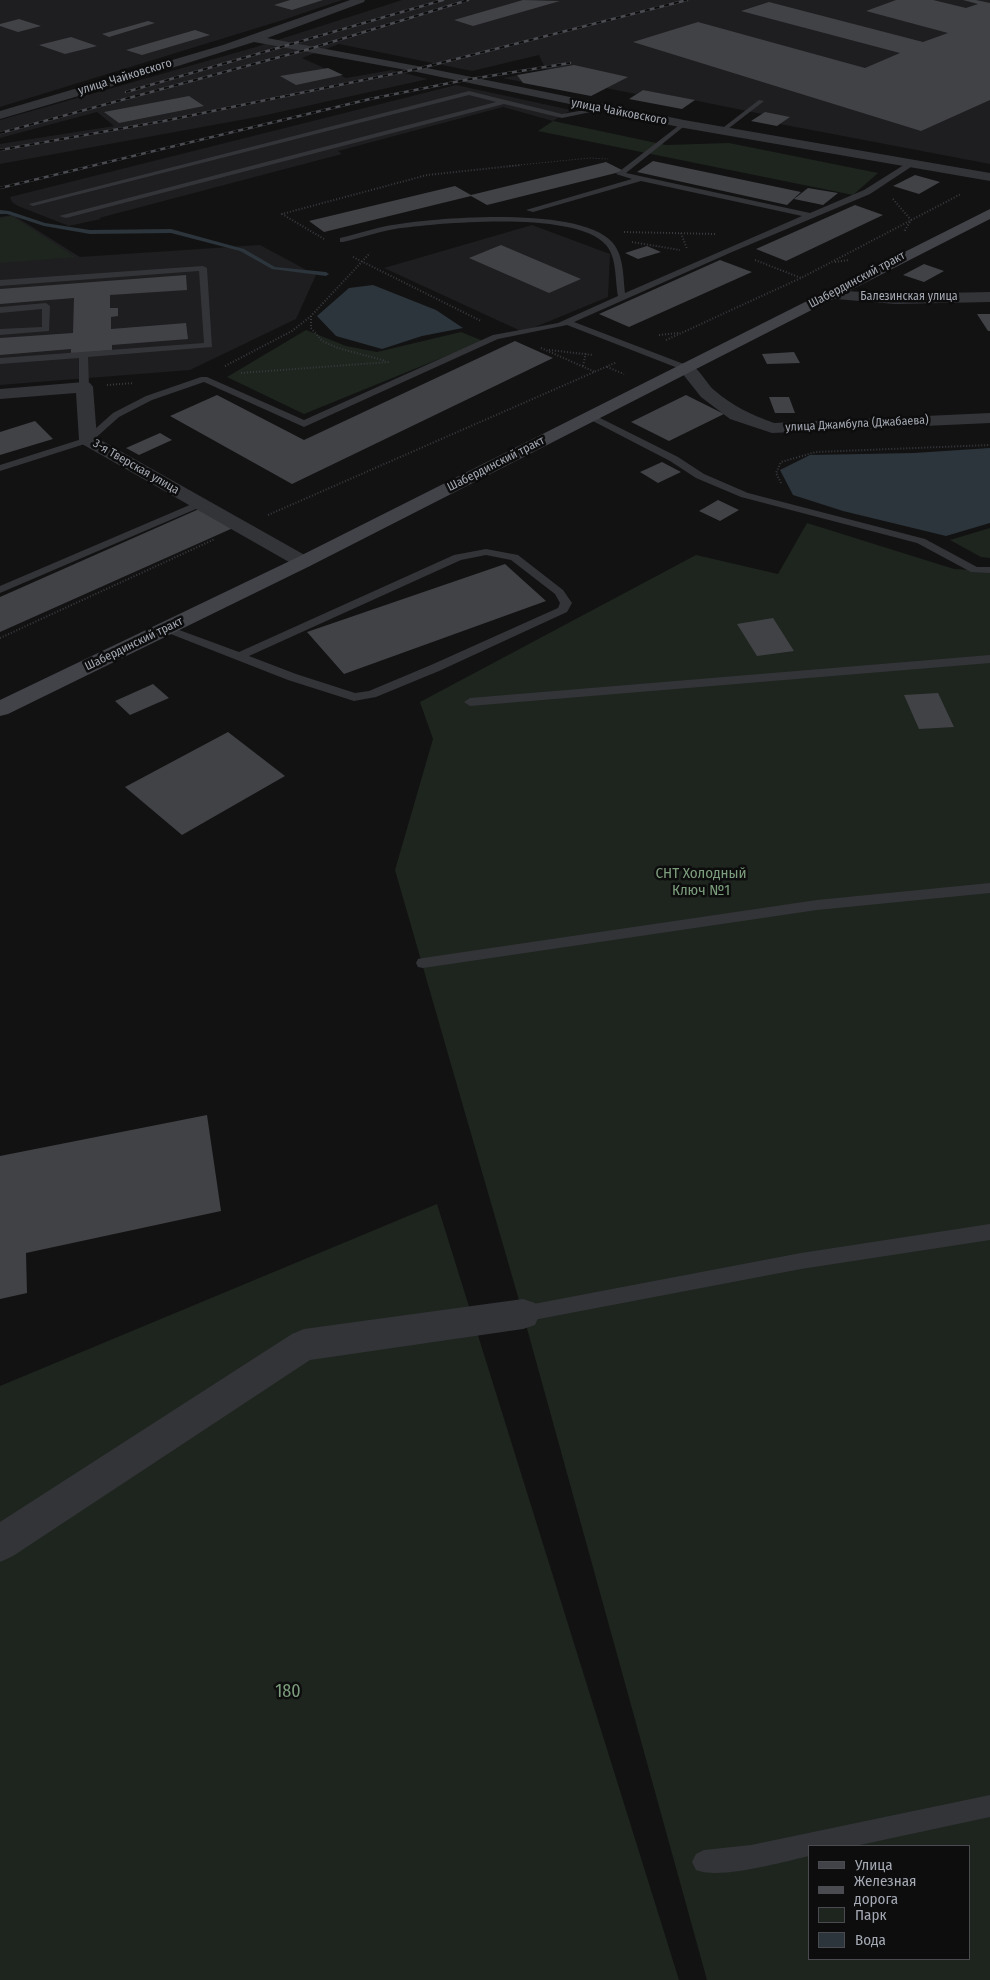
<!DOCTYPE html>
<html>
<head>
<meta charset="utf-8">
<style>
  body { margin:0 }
  #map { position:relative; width:990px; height:1980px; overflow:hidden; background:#121213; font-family:"Fira Sans Condensed",sans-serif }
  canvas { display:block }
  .legend { position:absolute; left:808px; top:1845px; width:162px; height:115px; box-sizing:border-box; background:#0d0d0e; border:1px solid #494b50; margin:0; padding:6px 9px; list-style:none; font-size:15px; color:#a4a9b3 }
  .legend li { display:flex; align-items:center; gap:10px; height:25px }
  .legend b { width:25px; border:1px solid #494b50 }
</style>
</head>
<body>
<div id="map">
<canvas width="990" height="1980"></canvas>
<ul class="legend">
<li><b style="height:6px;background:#414348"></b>Улица</li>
<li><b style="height:6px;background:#4a4c51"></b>Железная дорога</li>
<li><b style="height:14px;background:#1e251e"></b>Парк</li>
<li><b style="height:14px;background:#2c353b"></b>Вода</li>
</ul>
</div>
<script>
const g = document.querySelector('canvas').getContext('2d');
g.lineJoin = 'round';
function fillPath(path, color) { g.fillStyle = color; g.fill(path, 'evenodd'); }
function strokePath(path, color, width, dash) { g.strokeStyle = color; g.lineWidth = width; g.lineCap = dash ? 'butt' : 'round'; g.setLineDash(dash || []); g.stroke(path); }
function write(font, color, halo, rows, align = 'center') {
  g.font = font + ' "Fira Sans Condensed",sans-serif'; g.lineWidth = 5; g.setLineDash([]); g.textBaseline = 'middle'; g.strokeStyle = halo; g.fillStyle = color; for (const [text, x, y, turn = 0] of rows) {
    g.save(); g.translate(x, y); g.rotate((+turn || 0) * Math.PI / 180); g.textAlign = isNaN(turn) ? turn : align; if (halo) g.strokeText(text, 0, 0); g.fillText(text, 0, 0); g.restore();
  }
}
fillPath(new Path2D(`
  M0,0H342L283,20L0,107Z
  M402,0H990V164L780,124L789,117L762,114L643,90L636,94L606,88L591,96L503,78L546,70L539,55L472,71L339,44L302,58L346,78L392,70L428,79L257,117L0,164V144L114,126L97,112L0,138V120L256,47Z
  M456,85L571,110L553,121L503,107L338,151L342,154L99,218L101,219L69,226L18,206L12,202L10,197Z
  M13,215L80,257L260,245L316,275L296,319L190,370L0,385V217Z
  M532,225L610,254L608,297L523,332L384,268Z`), '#1e1e20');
fillPath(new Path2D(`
  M553,121L666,145L729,143L878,173L853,195L538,131Z
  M12,216L75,257L0,263V218Z
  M306,330L346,346L377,352L461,332L483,341L304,414L227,377Z
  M807,523L954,569L990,571V1980H707L523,1314L395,870L433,739L420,702L696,555L778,574ZM809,1846H969V1959H809Z
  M990,528V558L981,557L950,540Z
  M437,1204L679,1980H0V1386Z`), '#1e251e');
fillPath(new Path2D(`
  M373,285L436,310L463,328L422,336L382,349L336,336L317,316L349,288Z
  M990,448V523L946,536L843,511L793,495L780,470L810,455L914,453Z`), '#2c353b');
fillPath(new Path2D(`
  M0,210L9,211L45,223L90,230L171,229L244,249L275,267L326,272L329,274L326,276L272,269L240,251L171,233L90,234L44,226L7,214H0Z`), '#2c353b');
fillPath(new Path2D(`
  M290,0H323L292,10L274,5Z
  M523,0L560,1L473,26L454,20Z
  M896,0H933L966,8L978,4L963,0H976L990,3V100L921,131L633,42L698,22L865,68L900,53L741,11L769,2L923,42L948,33L866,11Z
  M19,19L41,26L18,32L0,26V24Z
  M148,21L155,23L109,37L102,34Z
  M195,30L210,35L142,55L126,50Z
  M71,37L97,46L65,54L39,45Z
  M574,65L628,77L591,96L523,83L517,75Z
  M328,68L343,75L296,85L280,76Z
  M643,90L695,100L682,109L629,99Z
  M189,96L204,106L119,123L104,112Z
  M765,112L790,117L777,126L751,121Z
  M653,161L801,192L787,205L637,172Z
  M606,162L624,171L487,205L471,196L324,232L309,221L455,186L471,195Z
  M915,175L940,182L919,194L893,186Z
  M808,188L838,193L823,205L794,199Z
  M855,205L883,215L786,261L756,249Z
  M501,245L581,279L549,293L469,258Z
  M647,246L661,252L638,259L625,253Z
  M720,260L752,272L629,327L599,314Z
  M924,264L944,271L924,282L903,275Z
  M186,275L187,290L110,295V308H118V316L111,317V329L186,323L188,339L112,345V350L71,354V349L0,355V338L73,333L74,298L0,304V289Z
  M977,314H990V331H988Z
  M515,341L553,358L292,484L170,416L217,395L304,440Z
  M794,352L800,363L767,364L762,354Z
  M686,395L724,414L669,441L631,422Z
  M769,397H789L795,413H775Z
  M35,421L53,439L0,455V432Z
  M160,433L172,440L139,455L126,448Z
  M662,462L681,472L658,483L640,472Z
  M718,500L739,510L720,521L699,511Z
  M199,509L233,528L0,632V597Z
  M505,564L546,601L344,674L307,632Z
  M773,618L794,651L757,656L737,624Z
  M153,684L169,698L130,715L115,701Z
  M938,693L954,727L919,729L904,695Z
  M228,732L285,776L182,835L125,787Z
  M207,1115L221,1211L26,1253L27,1293L0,1299V1156Z`), '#414246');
strokePath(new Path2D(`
  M509,166L590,158L608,159`), '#393b3f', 1, [1, 2]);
strokePath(new Path2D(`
  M893,199L911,220L904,232
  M624,232L716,234
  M681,233L687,249
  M324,239L282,214L427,175L521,165
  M632,242L680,250
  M353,257L481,321
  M755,260L801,278
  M835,262L849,260
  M311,316V328L322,341L338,348L386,361
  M659,335L678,333
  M666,340L801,278L961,194
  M541,348L595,372
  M549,350L593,355
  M225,366L292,331L311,316L370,253
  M583,366L586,352
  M607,367L624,374
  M241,373L389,362
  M107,385L134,383
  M781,483L776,473L781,462L816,452L990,445
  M268,515L617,362
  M0,638L215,539`), '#393b3f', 2, [1, 2]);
fillPath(new Path2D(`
  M469,91L562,114L602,107L605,109L562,118L504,104L66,218L59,216L496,102L469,95L33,206L29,204Z
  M759,100L764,101L724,132H720V130Z
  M682,123L687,124L626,173L810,213L864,190L907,163L914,165L870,194L732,252L574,322L689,366V370H683L567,325L498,339L304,427L204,382L152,400L119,417L91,442L0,471V465L85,438L113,413L146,396L201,377H207L304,420L493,335L558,323L618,296C615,281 617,257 606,245C576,210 438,223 395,229C377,232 360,238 343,242H340V238C357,234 374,228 392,225C438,217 580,206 612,242C624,255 623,277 625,293L802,216L641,181L533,212L526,210L632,179L616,174Z
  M203,266L207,268L212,347L88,357L89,387L84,390L79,387V358L0,364V358L204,343L199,271L0,286V280Z
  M46,303L50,306L49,331L0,335V329L42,327V309L0,313V307Z
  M590,413L678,457L704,474L748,493L925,539L977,567H990V573L971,572L917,543L741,497L696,478L670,461L587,418V414Z
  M199,501L203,502L204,504L203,506L0,593V586Z
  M486,549L518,555L563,590L572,603L567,612L439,671L376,697L354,701L288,680L163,631L161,629L163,627H171L239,652L454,555ZM486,555L511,560L555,594L560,603L558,608L431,665L369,691L355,693L296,674L249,656L461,560Z
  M990,655V663L470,706L464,702L470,698Z
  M990,883V893L817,910L423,968L418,967L416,963L418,959L423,958L817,900Z
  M990,1224V1240L801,1269L523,1322L517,1320L514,1314L517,1308L523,1306L801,1253Z
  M990,1795V1817L855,1846H809V1856C783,1862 719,1880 696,1870L692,1862L696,1854L704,1850L751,1845Z`), '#333438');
fillPath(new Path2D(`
  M350,0H365L364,2L267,38L417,66L684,120L990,173V181L684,128L417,72L254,42L140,78L0,119V111L223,45Z
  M829,290L895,294L990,292V302L895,304L824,298L821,295L824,292Z
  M686,363C699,366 705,382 714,390C734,407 750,414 774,423L990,413V423L772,433L730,419L701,397L678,368L680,364Z
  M84,382L90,383L93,387L97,438L310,558L313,562L310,566L303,568L296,566L82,444L79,440L76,393L0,399V389Z
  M523,1299L535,1303L540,1314L535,1325L523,1329L310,1360L13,1556L0,1562V1522L292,1334L304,1329Z`), '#333438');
fillPath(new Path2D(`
  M990,209V219L310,566L8,714L0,716V700L296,558Z`), '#414348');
const rail = new Path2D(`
  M126,92L443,0
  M0,133L309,49L468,0
  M0,150L164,121L417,69L687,0
  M0,188L370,99L465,80L570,63`);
strokePath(rail, '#4a4c51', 2.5);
strokePath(rail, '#0d0d0e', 2, [5]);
write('12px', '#a4a9b3', '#0d0d0e', [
  ["улица Чайковского",125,77,-17],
  ["улица Чайковского",619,112,11],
  ["Шабердинский тракт",857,280,-28],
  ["Балезинская улица",909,297],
  ["улица Джамбула (Джабаева)",857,424,-3],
  ["Шабердинский тракт",496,464,-27],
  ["3-я Тверская улица",136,467,30],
  ["Шабердинский тракт",134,644,-26]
]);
write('15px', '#7c9d7c', '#0d0d0e', [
  ["СНТ Холодный",701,874],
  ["Ключ №1",701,891]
]);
write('18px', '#7c9d7c', '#0d0d0e', [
  ["180",288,1692]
]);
</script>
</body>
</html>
